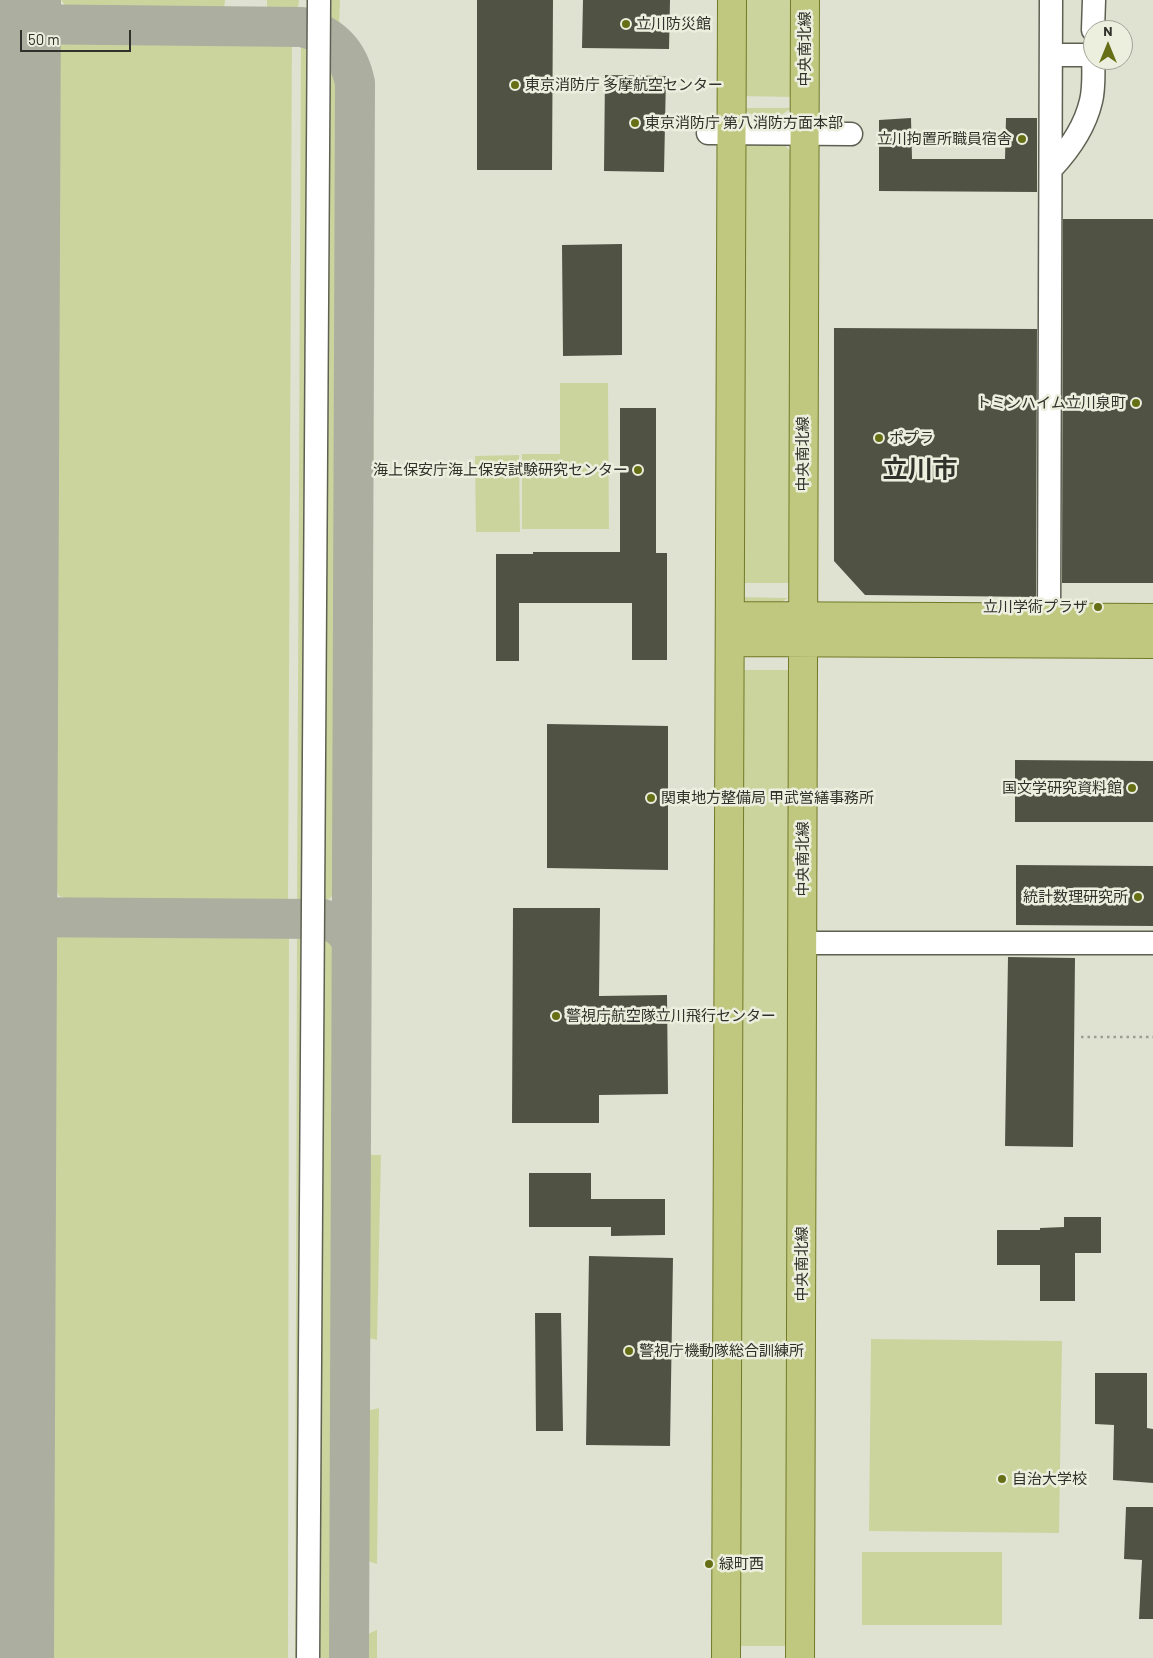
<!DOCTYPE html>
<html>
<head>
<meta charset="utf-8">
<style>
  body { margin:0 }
  #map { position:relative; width:1153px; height:1658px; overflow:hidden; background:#dfe2d1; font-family:Barlow,sans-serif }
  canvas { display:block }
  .north { position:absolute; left:1083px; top:20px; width:50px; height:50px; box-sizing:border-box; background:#ecefde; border:1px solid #a1a396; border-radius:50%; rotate:0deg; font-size:14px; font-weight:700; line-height:20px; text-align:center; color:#30312a }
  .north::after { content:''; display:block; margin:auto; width:18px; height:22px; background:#666f16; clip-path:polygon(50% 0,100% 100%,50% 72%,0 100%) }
  .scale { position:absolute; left:20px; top:30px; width:111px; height:22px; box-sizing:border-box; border:2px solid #30312a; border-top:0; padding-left:6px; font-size:15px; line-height:18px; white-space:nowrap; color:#30312a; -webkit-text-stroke:4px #ecefde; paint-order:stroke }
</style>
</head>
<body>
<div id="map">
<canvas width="1153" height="1658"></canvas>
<div class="north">N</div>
<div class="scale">50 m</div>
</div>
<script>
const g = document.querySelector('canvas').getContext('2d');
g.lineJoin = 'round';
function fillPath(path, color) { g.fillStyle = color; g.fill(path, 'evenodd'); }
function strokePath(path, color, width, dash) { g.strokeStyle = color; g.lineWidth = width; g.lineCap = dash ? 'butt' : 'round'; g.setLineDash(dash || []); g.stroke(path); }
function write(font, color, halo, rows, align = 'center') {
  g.font = font + ' Barlow,"Noto Sans JP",sans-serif'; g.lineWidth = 5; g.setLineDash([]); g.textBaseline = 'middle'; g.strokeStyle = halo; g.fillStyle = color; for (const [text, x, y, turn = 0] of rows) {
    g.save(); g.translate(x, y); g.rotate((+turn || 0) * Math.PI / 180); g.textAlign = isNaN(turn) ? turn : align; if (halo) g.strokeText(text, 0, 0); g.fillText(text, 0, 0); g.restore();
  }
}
fillPath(new Path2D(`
  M61,0H225L224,10L216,13L75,12L69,10Z
  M267,0H299L297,15H273L267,9Z
  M317,0H340L339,27L336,32L317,18Z
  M739,0H795L793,97L738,96Z
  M73,31L292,33L288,903H81L59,896L53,884L56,52L63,35Z
  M301,33L310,37L309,904H297Z
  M329,53L335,64L340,84L337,883C333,897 330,901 317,904Z
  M742,108H791C777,121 756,121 742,108Z
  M750,144L785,146L792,152V583H736L741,149Z
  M360,203H372L373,246H360Z
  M360,335H373L372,398H359Z
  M560,383H608L609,529H522V454H560Z
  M359,413H373L374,475H359Z
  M519,455L520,532H476L475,456Z
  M360,488H373L371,551L359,550Z
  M360,564H373L372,626L359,625Z
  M738,597L788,598L780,603L745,604Z
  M360,642H372V693H359Z
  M739,670H792L788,1646H734Z
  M75,926H289L288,1658H51L52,944C57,931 61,928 75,926Z
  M297,926H308L305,1658H295Z
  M324,927C333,931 335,935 337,945L335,1658H312Z
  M362,1155H381L377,1340L369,1338L358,1329Z
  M871,1339L1062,1341L1059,1533L869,1531Z
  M379,1408L377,1564L368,1561L358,1547L359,1421L367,1411Z
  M862,1552H1002V1625H862Z
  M377,1630V1658H356C356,1643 363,1635 377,1630Z`), '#ccd49e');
strokePath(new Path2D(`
  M11,24L302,27C332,35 349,53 355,83L349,1658
  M0,917L323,919C334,922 343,926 349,937`), '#acaea0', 40);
strokePath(new Path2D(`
  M4,1658L11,0`), '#acaea0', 100);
fillPath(new Path2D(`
  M477,0H553L552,170H477Z
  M583,0H670L669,49L582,48Z
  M605,75L666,76L664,172L604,171Z
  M911,118L912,159H1005L1006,118H1037V192L879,191V120Z
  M1063,219H1153V583H1062Z
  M622,244V355L563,356L562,245Z
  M834,328L1037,329L1036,597L865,595L834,561Z
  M620,408H656V553H667V660H632V603H519V661H496V554H533V552H620Z
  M547,724L668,726V870L547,868Z
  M1015,760L1153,761V822H1015Z
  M1016,865L1153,866V926L1016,925Z
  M513,908H600L599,996L667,995L668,1094L599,1095V1123H512Z
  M1008,957L1075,958L1073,1147L1005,1146Z
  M529,1173H591V1199H665V1235L611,1236V1227H529Z
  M1064,1217H1101V1253H1075V1301H1040V1265H997V1230H1040V1228L1064,1227Z
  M589,1256L673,1258L670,1446L586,1445Z
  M535,1313H561L563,1431H536Z
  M1095,1373H1147V1428L1153,1429V1483L1113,1480L1114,1425L1095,1424Z
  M1126,1507H1153V1619H1139L1142,1560L1124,1559Z`), '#505244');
const minor = new Path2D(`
  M1093,30L1094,0
  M1051,55H1093
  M708,133L851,134
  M1051,169C1068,151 1085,127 1091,101C1095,85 1093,67 1093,50
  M1049,617L1051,0
  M803,943H1153
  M308,1658L319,0`);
const major = new Path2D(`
  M730,616L1153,618
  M730,642L1153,644
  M726,1658L732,0
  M800,1658L805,0`);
strokePath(minor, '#5e6052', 25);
strokePath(major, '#727a29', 30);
strokePath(new Path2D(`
  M1081,1037H1153`), '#9c9e91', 2.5, [2.5, 4]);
strokePath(minor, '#fff', 22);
strokePath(major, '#c0c77e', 28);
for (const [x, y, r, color] of [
  [626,24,5,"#666f16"],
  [515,85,5,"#666f16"],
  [635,123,5,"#666f16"],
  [1022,139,5,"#666f16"],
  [1136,403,5,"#666f16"],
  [879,438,5,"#666f16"],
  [638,470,5,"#666f16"],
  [1098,607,5,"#666f16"],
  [1132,788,5,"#666f16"],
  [651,798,5,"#666f16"],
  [1138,897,5,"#666f16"],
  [556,1016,5,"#666f16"],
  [629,1351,5,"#666f16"],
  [1002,1479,5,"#666f16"],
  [709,1564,5,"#666f16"]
]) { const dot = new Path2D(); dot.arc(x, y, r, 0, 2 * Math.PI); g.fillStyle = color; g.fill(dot); strokePath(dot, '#ecefde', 2); }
write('15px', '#30312a', '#ecefde', [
  ["立川防災館",636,24],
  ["東京消防庁 多摩航空センター",525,85],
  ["東京消防庁 第八消防方面本部",645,123],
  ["立川拘置所職員宿舎",1012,139,"right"],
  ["トミンハイム立川泉町",1126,403,"right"],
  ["ポプラ",889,438],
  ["海上保安庁海上保安試験研究センター",628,470,"right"],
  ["立川学術プラザ",1088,607,"right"],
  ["国文学研究資料館",1122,788,"right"],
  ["関東地方整備局 甲武営繕事務所",661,798],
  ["統計数理研究所",1128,897,"right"],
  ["警視庁航空隊立川飛行センター",566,1016],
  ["警視庁機動隊総合訓練所",639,1351],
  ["自治大学校",1012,1479],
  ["緑町西",719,1564]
], 'left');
write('15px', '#30312a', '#ecefde', [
  ["中央南北線",805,49,-90],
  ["中央南北線",803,454,-90],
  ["中央南北線",803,859,-90],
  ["中央南北線",802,1264,-90]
]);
write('bold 25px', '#30312a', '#ecefde', [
  ["立川市",920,470]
]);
</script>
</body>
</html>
